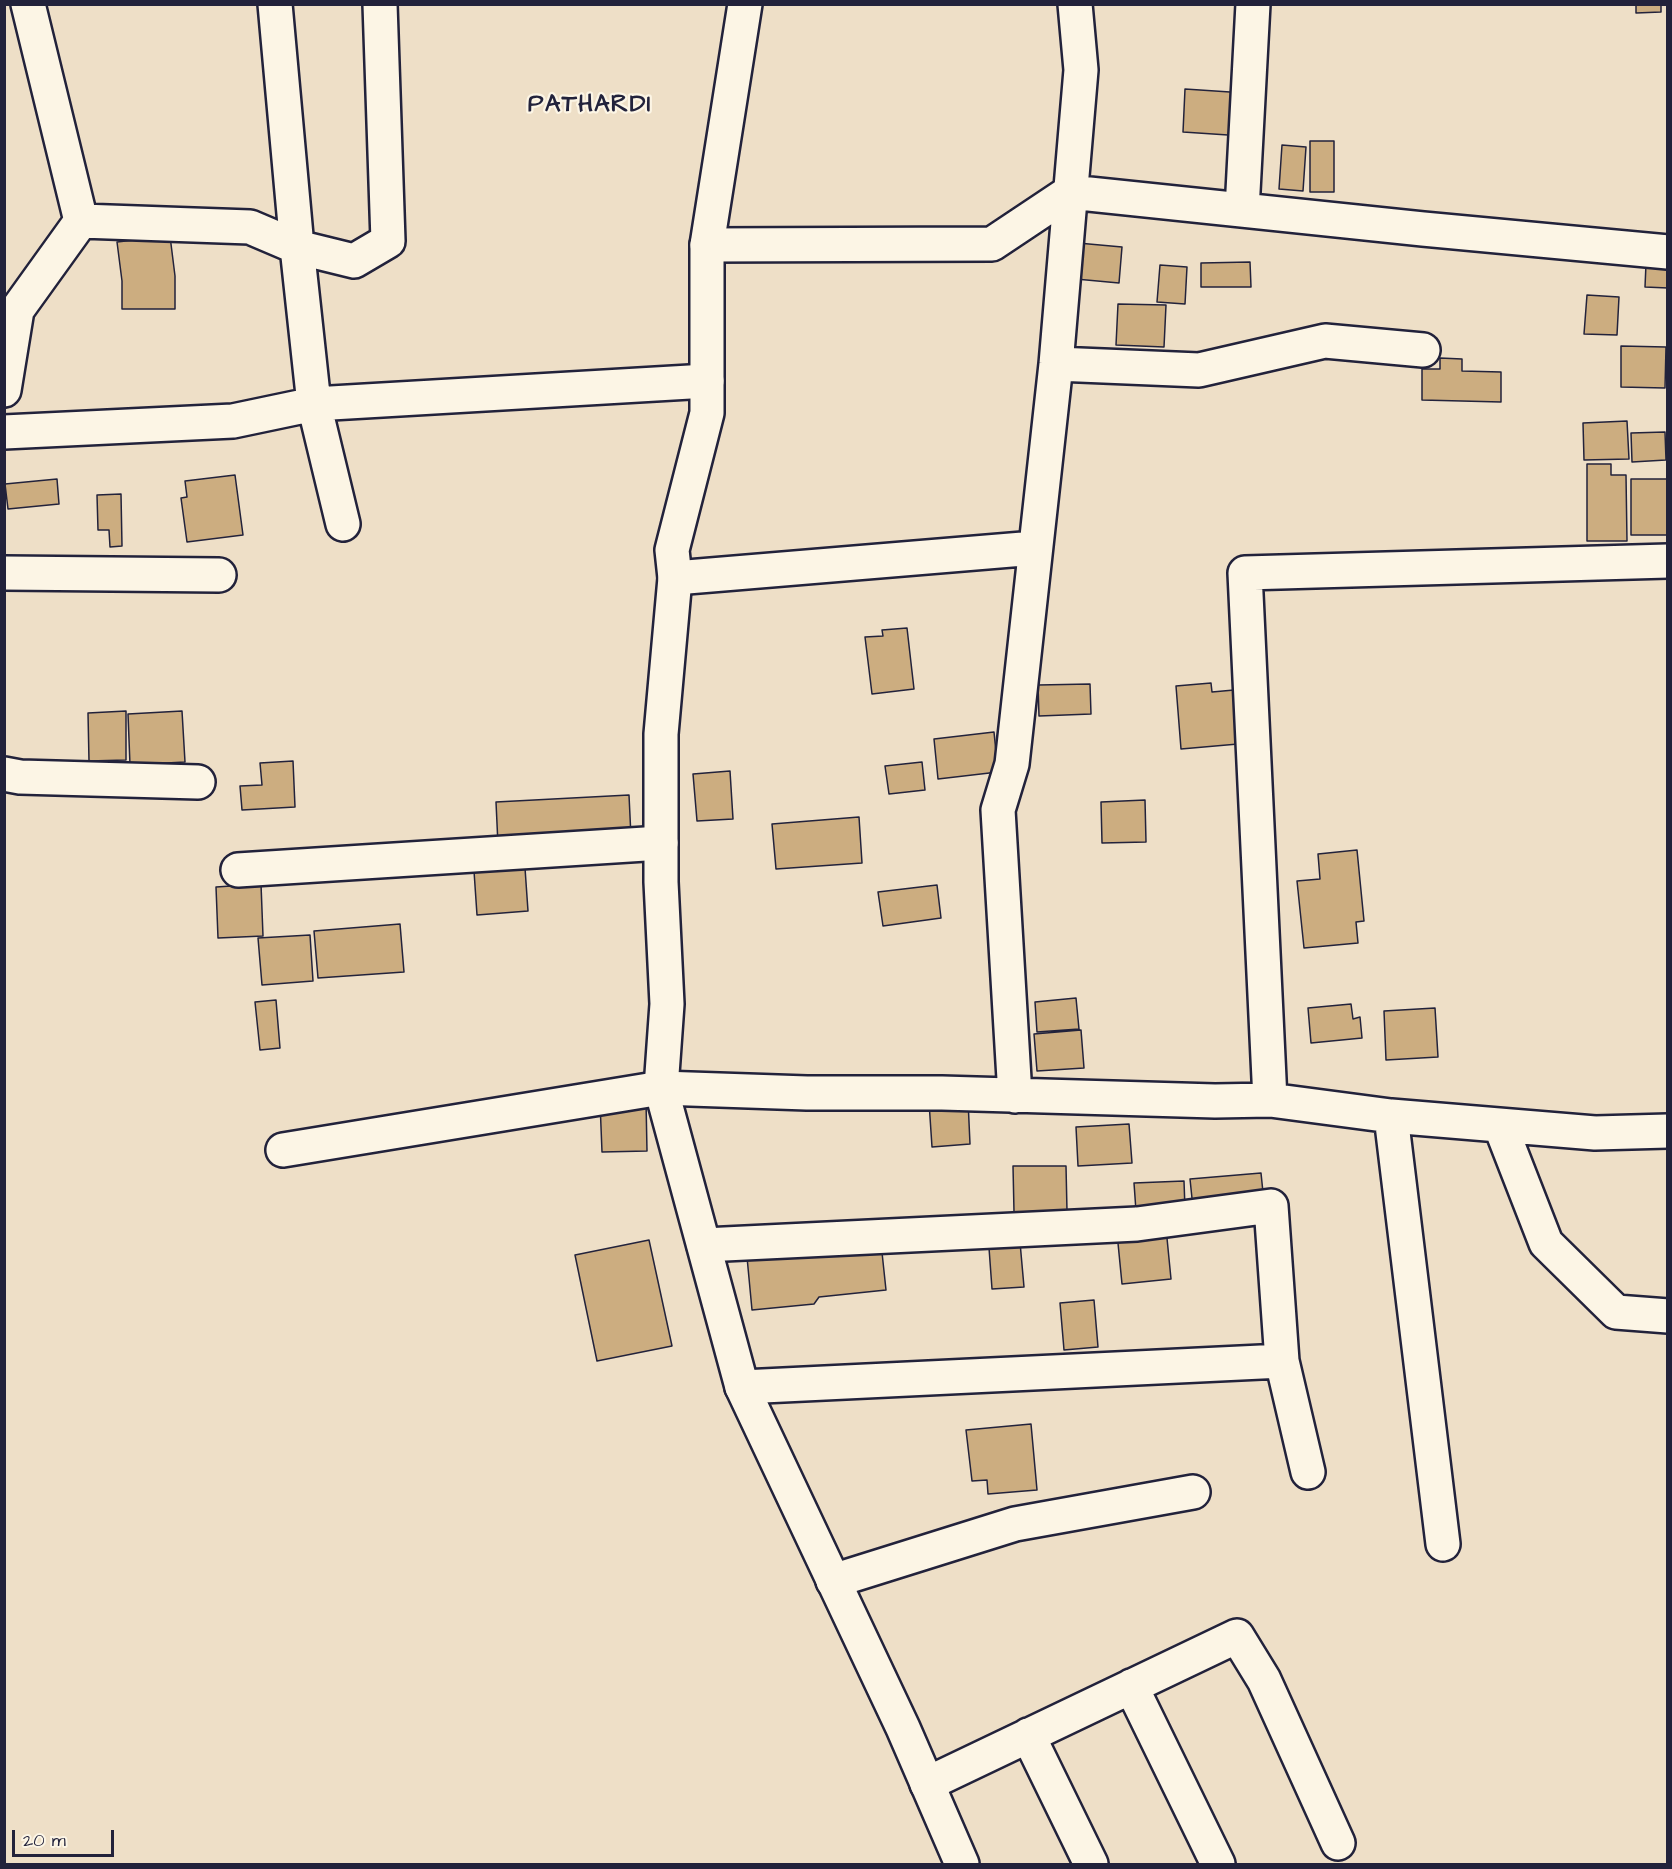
<!DOCTYPE html>
<html>
<head>
<meta charset="utf-8">
<style>
  body { margin:0 }
  #map { position:relative; width:1672px; height:1869px; overflow:hidden; background:#eedfc7; font-family:"Architects Daughter",sans-serif }
  canvas { display:block }
  .frame { position:absolute; inset:0; border:6px solid #22223b; pointer-events:none }
  .scale { position:absolute; left:12px; top:1830px; width:102px; height:27px; box-sizing:border-box; border:3px solid #22223b; border-top:0; padding-left:8px; font-size:18px; line-height:21px; white-space:nowrap; color:#22223b; -webkit-text-stroke:4px #fcf5e5; paint-order:stroke }
</style>
</head>
<body>
<div id="map">
<canvas width="1672" height="1869"></canvas>
<div class="frame"></div>
<div class="scale">20 m</div>
</div>
<script>
const g = document.querySelector('canvas').getContext('2d');
g.lineJoin = 'round';
function fillPath(path, color) { g.fillStyle = color; g.fill(path, 'evenodd'); }
function strokePath(path, color, width, dash) { g.strokeStyle = color; g.lineWidth = width; g.lineCap = dash ? 'butt' : 'round'; g.setLineDash(dash || []); g.stroke(path); }
function write(font, color, halo, rows, align = 'center') {
  g.font = font + ' "Architects Daughter",sans-serif'; g.lineWidth = 4.5; g.setLineDash([]); g.textBaseline = 'middle'; g.strokeStyle = halo; g.fillStyle = color; for (const [text, x, y, turn = 0] of rows) {
    g.save(); g.translate(x, y); g.rotate((+turn || 0) * Math.PI / 180); g.textAlign = isNaN(turn) ? turn : align; if (halo) g.strokeText(text, 0, 0); g.fillText(text, 0, 0); g.restore();
  }
}
const building = new Path2D(`
  M1636,4H1661V12L1636,13Z
  M1185,89L1245,93L1243,136L1183,132Z
  M1310,141H1334V192H1310Z
  M1282,145L1306,147L1303,191L1279,189Z
  M170,236L175,276V309H122V281L117,242Z
  M1078,243L1122,247L1119,283L1065,278Z
  M1250,262L1251,287H1201V263Z
  M1646,264L1668,266V288L1645,287Z
  M1160,265L1187,267L1185,304L1157,302Z
  M1587,295L1619,297L1617,335L1584,334Z
  M1118,304L1166,305L1164,347L1116,345Z
  M1621,346L1666,347L1665,388L1621,387Z
  M1440,358L1462,359V371L1501,372V402L1422,400V369H1440Z
  M1627,421L1629,459L1584,460L1583,423Z
  M1665,432L1666,460L1632,462L1631,433Z
  M1587,464H1611V475H1626L1627,541H1587Z
  M235,475L243,535L187,542L181,498L187,497L185,481Z
  M57,479L59,504L8,509L5,484Z
  M1631,479H1668V535H1631Z
  M121,494L122,546L110,547L109,530H98L97,495Z
  M907,628L914,689L872,694L865,637L883,636L882,630Z
  M1211,683L1212,692L1234,690L1238,744L1181,749L1176,686Z
  M1090,684L1091,714L1039,716L1038,685Z
  M126,711V760L89,761L88,713Z
  M182,711L185,762L130,765L128,714Z
  M994,732L998,772L938,779L934,739Z
  M293,761L295,807L242,810L240,786L262,785L260,763Z
  M922,762L925,790L889,794L885,766Z
  M730,771L733,819L697,821L693,774Z
  M629,795L631,837L498,845L496,802Z
  M1145,800L1146,842L1102,843L1101,802Z
  M859,817L862,863L776,869L772,824Z
  M1357,850L1364,921L1356,922L1358,943L1304,948L1297,881L1320,879L1318,854Z
  M525,868L528,911L477,915L474,871Z
  M261,884L263,936L218,938L216,887Z
  M937,885L941,918L883,926L878,892Z
  M400,924L404,972L318,978L314,931Z
  M310,935L313,981L262,985L258,938Z
  M1076,998L1079,1029L1037,1032L1035,1002Z
  M276,1000L280,1048L260,1050L255,1002Z
  M1351,1004L1353,1019L1360,1017L1362,1038L1311,1043L1308,1008Z
  M1435,1008L1438,1057L1386,1060L1384,1011Z
  M1081,1030L1084,1068L1037,1071L1034,1034Z
  M968,1100L970,1144L932,1147L929,1102Z
  M646,1101L647,1151L602,1152L600,1102Z
  M1129,1124L1132,1163L1078,1166L1076,1127Z
  M1013,1166H1066L1067,1211L1014,1212Z
  M1261,1173L1264,1202L1193,1208L1190,1179Z
  M1184,1181L1185,1209L1136,1211L1134,1183Z
  M1166,1228L1171,1279L1122,1284L1117,1233Z
  M1019,1231L1024,1287L992,1289L988,1234Z
  M649,1240L672,1346L597,1361L575,1255Z
  M881,1243L886,1290L819,1297L814,1304L752,1310L747,1257Z
  M1094,1300L1098,1347L1064,1350L1060,1303Z
  M1031,1424L1037,1490L988,1494L987,1480L972,1481L966,1430Z`);
fillPath(building, '#ccad80');
strokePath(building, '#22223b', 1.5);
const minor = new Path2D(`
  M275,4L297,247L314,404L343,524
  M1242,210L1253,4
  M81,221L250,227L297,247L354,261L388,241L380,4
  M707,245L992,244L1070,192L1423,229L1668,252
  M1056,364L1199,370L1325,341L1423,350
  M4,390L17,310L81,221L28,4
  M4,432L233,421L314,404L707,381
  M4,573L219,575
  M675,578L1035,548
  M4,774L20,777L198,782
  M238,870L661,843
  M1015,1096L998,810L1012,764L1056,364L1081,70L1075,4
  M1270,1100L1245,573L1668,561
  M1391,1116L1443,1544
  M1500,1125L1546,1243L1616,1312L1668,1316
  M283,1150L661,1088L807,1093H942L1215,1101L1270,1100L1391,1116L1595,1133L1668,1131
  M704,1245L1137,1224L1271,1206L1282,1361L1308,1472
  M742,1387L1282,1361
  M833,1581L1015,1524L1193,1492
  M1131,1686L1218,1864
  M1028,1735L1091,1864
  M927,1784L1237,1636L1264,1680L1338,1843`);
const tertiary = new Path2D(`
  M745,4L707,245V413L672,550L675,578L661,734V882L667,1004L661,1088L742,1387L903,1728L962,1864`);
strokePath(minor, '#22223b', 38);
strokePath(tertiary, '#22223b', 38);
strokePath(minor, '#fcf5e5', 33);
strokePath(tertiary, '#fcf5e5', 33);
g.letterSpacing = '1.5px';
write('bold 24px', '#22223b', '#fcf5e5', [
  ["PATHARDI",590,106]
]);
g.letterSpacing = '0px';
</script>
</body>
</html>
